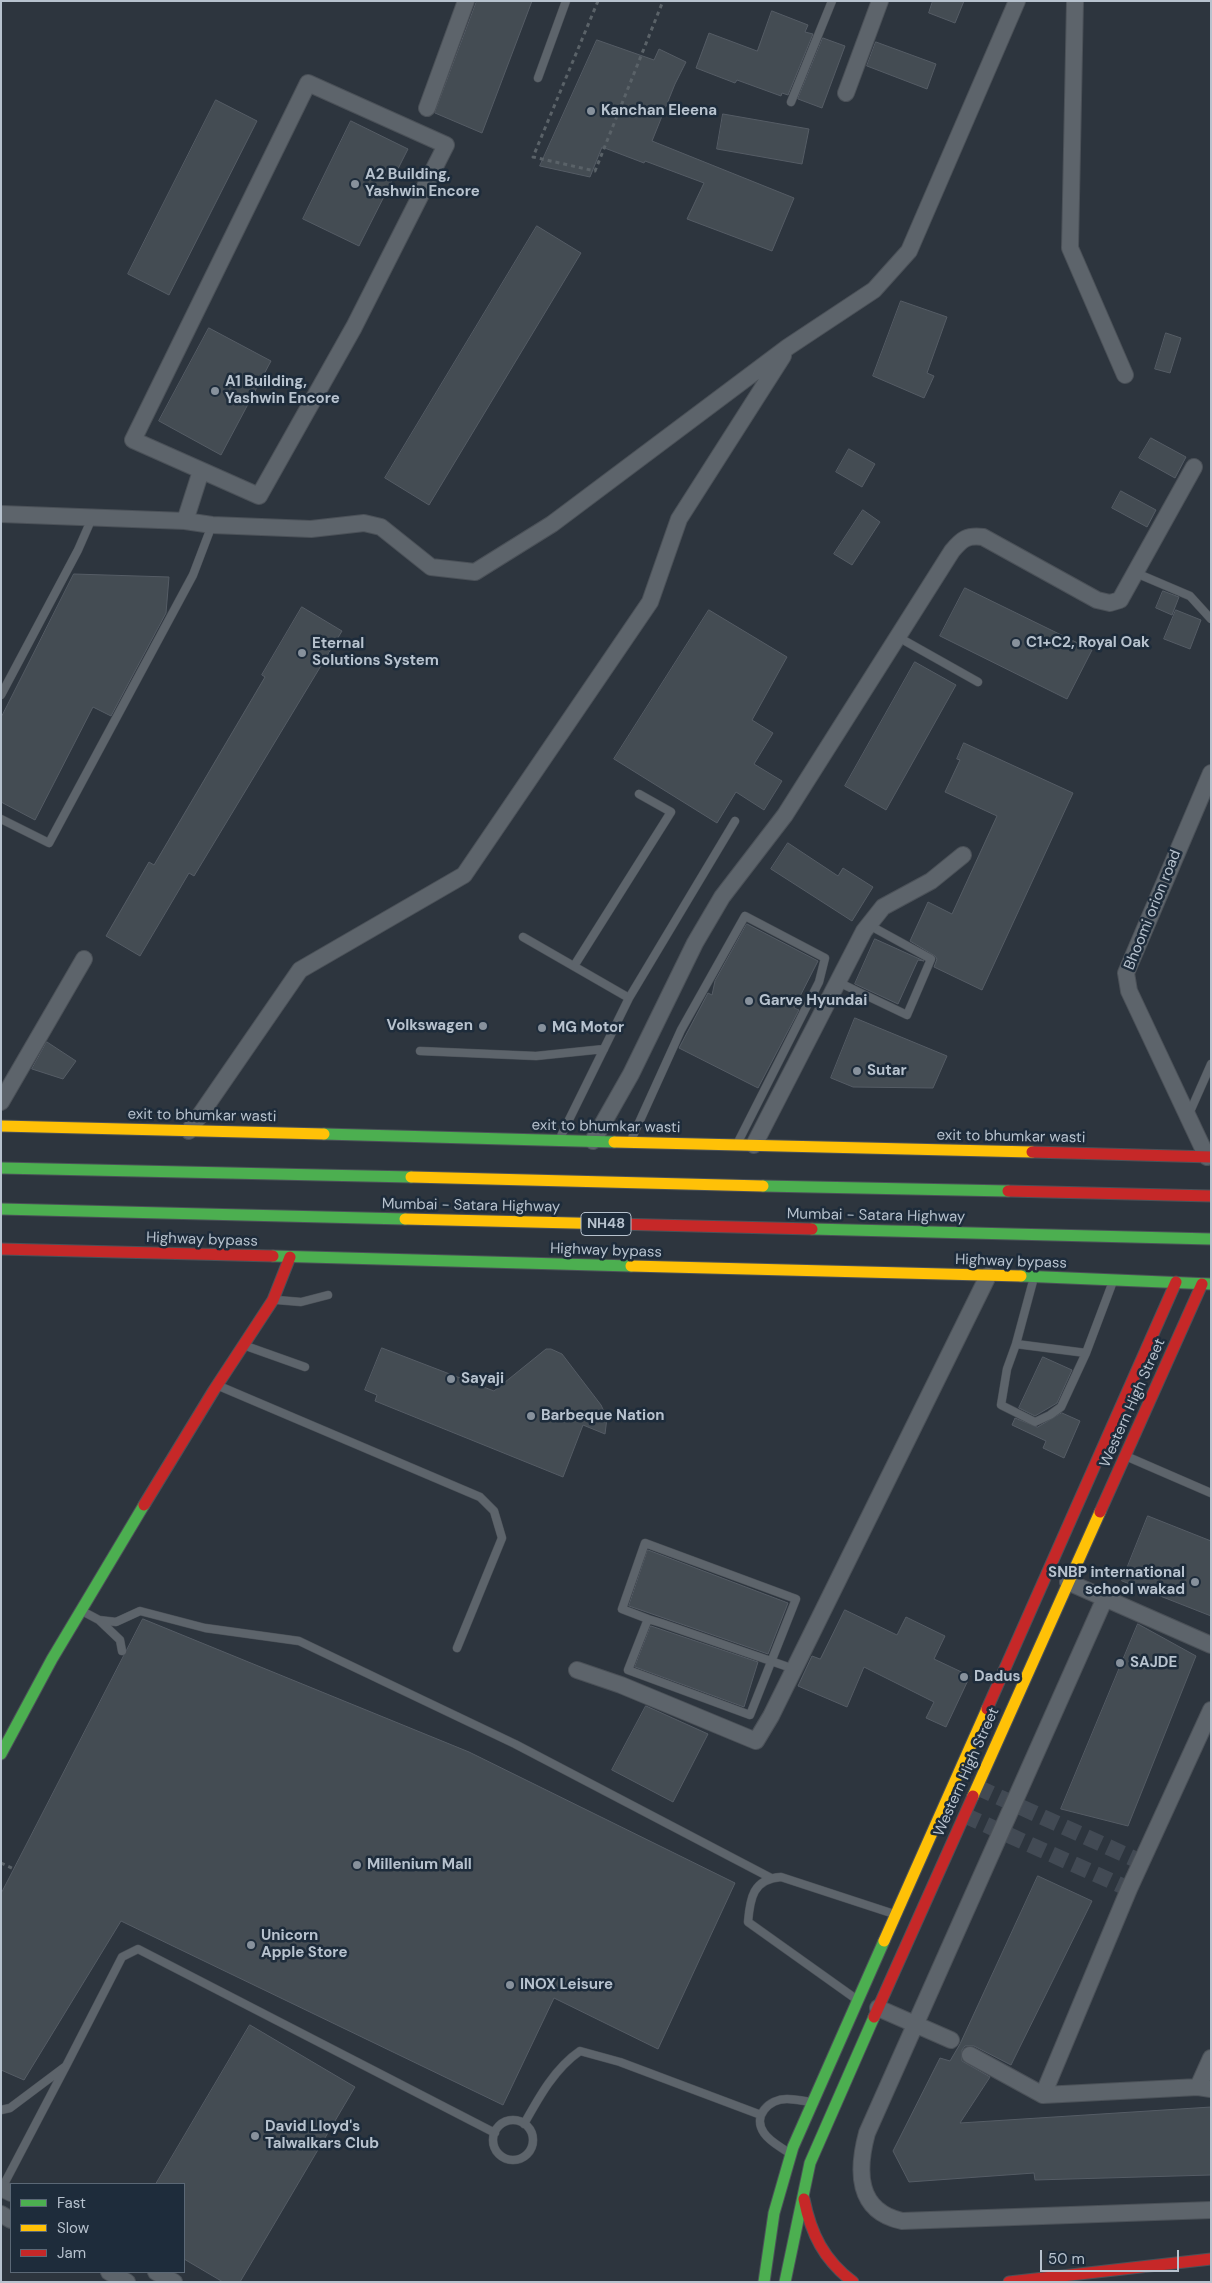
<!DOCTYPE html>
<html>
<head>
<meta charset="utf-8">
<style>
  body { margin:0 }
  #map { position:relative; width:1212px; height:2283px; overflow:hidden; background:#2d353e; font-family:"DM Sans",sans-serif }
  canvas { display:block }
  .frame { position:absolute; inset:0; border:2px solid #b7c2ce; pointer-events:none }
  .legend { position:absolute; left:10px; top:2183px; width:175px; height:90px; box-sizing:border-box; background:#1e2c3b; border:1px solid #5b6876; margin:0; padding:6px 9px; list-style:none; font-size:15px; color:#b7c2ce }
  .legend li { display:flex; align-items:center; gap:10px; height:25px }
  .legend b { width:25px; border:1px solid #5b6876 }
  .scale { position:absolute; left:1040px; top:2250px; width:139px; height:22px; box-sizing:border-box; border:2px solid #b7c2ce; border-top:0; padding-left:6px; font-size:15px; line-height:18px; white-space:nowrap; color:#b7c2ce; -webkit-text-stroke:4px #1e2c3b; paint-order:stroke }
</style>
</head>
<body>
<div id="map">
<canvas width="1212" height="2283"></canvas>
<div class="frame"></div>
<ul class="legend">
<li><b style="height:6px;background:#4caf50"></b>Fast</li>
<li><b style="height:6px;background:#ffc107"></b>Slow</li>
<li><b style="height:6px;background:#c62828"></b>Jam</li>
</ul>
<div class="scale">50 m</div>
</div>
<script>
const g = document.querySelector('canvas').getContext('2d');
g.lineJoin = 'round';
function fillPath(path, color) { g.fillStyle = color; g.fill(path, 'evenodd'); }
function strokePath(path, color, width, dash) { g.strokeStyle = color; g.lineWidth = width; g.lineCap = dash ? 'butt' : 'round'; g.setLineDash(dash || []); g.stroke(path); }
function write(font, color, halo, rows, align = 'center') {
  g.font = font + ' "DM Sans",sans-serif'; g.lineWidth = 5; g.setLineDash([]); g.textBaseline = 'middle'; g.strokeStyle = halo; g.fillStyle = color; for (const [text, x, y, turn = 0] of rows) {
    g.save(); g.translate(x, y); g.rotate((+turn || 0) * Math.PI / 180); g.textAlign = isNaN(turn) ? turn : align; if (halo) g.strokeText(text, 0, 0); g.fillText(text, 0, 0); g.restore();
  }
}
const building = new Path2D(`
  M477,1H532L482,133L435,113Z
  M933,1H964L955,23L929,13Z
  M772,11L808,25L805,32L813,34L788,95L782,93L781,96L737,80L735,83L696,68L709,33L757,51Z
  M823,38L845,46L822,108L798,99Z
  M597,40L654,60L659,49L686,62L675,84L652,141L794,198L772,251L687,219L704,183L645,161L644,163L602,147L590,177L540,166Z
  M876,42L936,64L927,89L867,66Z
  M216,100L257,121L169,295L128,274Z
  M723,114L809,129L802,164L717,149Z
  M351,121L408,149L359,246L303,219Z
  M537,226L581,253L429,505L385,478Z
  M901,301L947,317L927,373L934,376L924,398L873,376Z
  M209,328L271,361L221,455L159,421Z
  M1166,333L1181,338L1170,373L1155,369Z
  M1151,438L1186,457L1175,478L1139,458Z
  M849,449L875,464L862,487L836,472Z
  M1121,491L1156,510L1147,527L1112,508Z
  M863,510L880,522L852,565L834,554Z
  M74,574L169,577L166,613L111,716L93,707L35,820L1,802V718Z
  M965,588L1092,650L1067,699L940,636Z
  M1163,591L1179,597L1172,615L1156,608Z
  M302,607L342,631L194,876L189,873L140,956L106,936L149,862L154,865L265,677L262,675Z
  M709,610L787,657L752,720L773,733L754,764L782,781L764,810L736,792L717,823L614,759Z
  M1176,610L1201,620L1190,649L1164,639Z
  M915,662L956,685L886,810L845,786Z
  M964,743L1073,793L982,990L934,967L937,959L935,956L910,941L928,902L952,914L997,816L945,792L960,760L957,759Z
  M788,843L838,876L843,868L873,887L852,921L771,869Z
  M747,924L818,961L794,1008L799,1010L758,1088L679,1048L708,993L712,995L715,981Z
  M875,939L924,961L918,960L898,1004L855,984Z
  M855,1018L947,1056L933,1088L853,1087L831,1078Z
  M47,1042L76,1061L63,1079L32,1069Z
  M382,1348L494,1391L546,1349H551L562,1354L601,1405L607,1418L605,1434L583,1425L563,1477L375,1401L377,1395L365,1390Z
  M1043,1357L1072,1370L1057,1403L1035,1416L1019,1408Z
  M1062,1413L1080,1421L1064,1458L1043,1448L1046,1441L1012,1425L1015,1418L1037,1427Z
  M1148,1516L1211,1541V1616L1122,1581Z
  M648,1550L788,1603L768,1654L629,1606Z
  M845,1610L897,1635L906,1617L945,1636L934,1659L970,1676L946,1727L926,1718L934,1702L864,1667L847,1707L798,1686L812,1656L820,1659Z
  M143,1619L469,1752L735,1883L658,2049L554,1998L503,2105L121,1921L24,2080L1,2070V1894Z
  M1138,1624L1196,1656L1128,1826L1061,1809Z
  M651,1626L758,1662L744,1707L635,1667Z
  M646,1706L708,1734L673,1802L612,1770Z
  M1038,1876L1092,1901L1011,2065L974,2046H965L962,2050V2061L990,2077L960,2123L1211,2107V2175L1035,2180L1034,2173L909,2182L893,2151L940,2058L950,2061L960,2044Z
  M250,2025L355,2087L240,2282H223L184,2259V2184H156Z`);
fillPath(building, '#444c53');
strokePath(building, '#555c65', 1);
strokePath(new Path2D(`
  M977,1787L1141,1862
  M964,1815L1129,1889`), '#424a54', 16, [16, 8]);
const lane = new Path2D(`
  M538,78L566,1
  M791,102L832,1
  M1136,573L1190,596L1211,619
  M898,637L978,682
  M1,695L78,550L92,518
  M1,819L49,843L193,575L212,525
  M523,937L629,998L561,1136
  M574,966L671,812L639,794
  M838,982L907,1015L931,959L869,925
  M629,998L735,821
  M420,1051L536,1056L604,1049
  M1189,1114L1211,1064
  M632,1138L681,1030L745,916L825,958L819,982L738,1142
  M1033,1281L1016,1344L1086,1353L1112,1284
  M277,1300L301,1302L328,1295
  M1016,1344L1007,1369L1001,1405L1035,1422L1050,1415L1061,1407L1086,1353
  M246,1346L305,1367
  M219,1386L480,1497L494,1511L502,1538L457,1648
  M1128,1457L1211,1493
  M84,1612L99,1620L116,1622L140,1611L205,1628L299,1641L515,1744L771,1878
  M648,1619L622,1609L645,1543L796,1599L750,1715L628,1670L648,1619L661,1623L794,1669
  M99,1620L120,1640L122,1651
  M856,1999L748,1922C750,1898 753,1879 781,1877L894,1914
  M66,2066L122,1957L138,1949L495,2133
  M1,2110L10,2108L66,2066L2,2188
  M493 2140a20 20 0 1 1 40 0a20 20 0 1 1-40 0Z
  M524,2124C539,2097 555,2068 580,2051L620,2062L761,2115
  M789,2153C781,2147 770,2142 764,2133C752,2116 769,2099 787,2099C795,2099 803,2101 811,2102`);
const street = new Path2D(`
  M1075,1L1070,248L1125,375
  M308,83L446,145L354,327L259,496L133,440Z
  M846,93L880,1
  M427,108L466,1
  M1,514L185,521L212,525L311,529L364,523L381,527L431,567L475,572L552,524L788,347L874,290L909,251L1017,1
  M185,521L201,471
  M1,1102L84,959
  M189,1131L300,970L464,875L650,602L679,519L783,356
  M593,1141L631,1074L695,943L722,897L785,815L952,551C962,539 967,535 983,537L1097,600L1110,603L1120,600L1194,467
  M754,1145L864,931L883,907L931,881L963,855
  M1207,1157L1129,991L1126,973L1211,773
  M1068,1582L1211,1645
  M1105,1598L867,2133C857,2170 856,2211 902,2221L1211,2210
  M577,1670L621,1685L756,1741L771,1716L988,1276
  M878,2008L951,2040
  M970,2055L1043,2095L1198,2087L1211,2089
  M1198,2087L1211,2058
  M1043,2095L1129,1889L1211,1710
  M1,2188L11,2193
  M1,2214L11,2220
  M109,2272L127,2282
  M156,2272L174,2282`);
const fast = new Path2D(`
  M324,1134L614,1142
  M1,1168L411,1177
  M763,1186L1008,1191
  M1,1209L405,1219
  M812,1229L1211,1239
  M273,1256L631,1266
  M1021,1276L1211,1284
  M1,1754L52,1659L144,1505
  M764,2282L774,2213L793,2147L884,1941
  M785,2282L810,2163L874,2017`);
const slow = new Path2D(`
  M1,1126L324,1134
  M614,1142L1032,1152
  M411,1177L763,1186
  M405,1219L615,1224
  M631,1266L1021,1276
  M973,1796L1100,1512
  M884,1941L987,1709`);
const jam = new Path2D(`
  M1032,1152L1211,1157
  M1008,1191L1211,1196
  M615,1224L812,1229
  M1,1249L273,1256
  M144,1505L214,1390L273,1300L290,1257
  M1100,1512L1202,1284
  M987,1709L1176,1282
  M874,2017L973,1796
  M804,2199C811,2234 824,2260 853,2282
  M1009,2282L1211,2259`);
strokePath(lane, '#4b5158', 9);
strokePath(street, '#4b5158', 18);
strokePath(fast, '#4b5158', 13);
strokePath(slow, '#4b5158', 13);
strokePath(jam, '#4b5158', 13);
strokePath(new Path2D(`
  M598,1L533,157L595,171L663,1
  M1,1863L14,1869`), '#5a6268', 3, [4, 4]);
strokePath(lane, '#5d646b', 8);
strokePath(street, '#5d646b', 16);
strokePath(fast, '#4caf50', 11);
strokePath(slow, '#ffc107', 11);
strokePath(jam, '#c62828', 11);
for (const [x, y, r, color] of [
  [591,111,5,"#87919c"],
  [355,184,5,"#87919c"],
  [215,391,5,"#87919c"],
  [1016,643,5,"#87919c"],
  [302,653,5,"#87919c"],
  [749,1001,5,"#87919c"],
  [483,1026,5,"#87919c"],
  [542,1028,5,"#87919c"],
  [857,1071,5,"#87919c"],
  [451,1379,5,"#87919c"],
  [531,1416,5,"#87919c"],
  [1195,1582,5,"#87919c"],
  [1120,1663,5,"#87919c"],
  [964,1677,5,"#87919c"],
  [357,1865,5,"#87919c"],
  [251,1945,5,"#87919c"],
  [510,1985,5,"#87919c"],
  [255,2136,5,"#87919c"]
]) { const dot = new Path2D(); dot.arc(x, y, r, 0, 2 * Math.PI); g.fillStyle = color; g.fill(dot); strokePath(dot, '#1e2c3b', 2); }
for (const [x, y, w] of [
  [606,1224,50]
]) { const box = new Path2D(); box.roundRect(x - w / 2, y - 11.5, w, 23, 4); g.fillStyle = '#1e2c3b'; g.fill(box); strokePath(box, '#b7c2ce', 1); }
write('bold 14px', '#b7c2ce', null, [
  ["NH48",606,1224]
]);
write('bold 15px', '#b7c2ce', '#1e2c3b', [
  ["Kanchan Eleena",601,111],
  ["A2 Building,",365,175],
  ["Yashwin Encore",365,192],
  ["A1 Building,",225,382],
  ["Yashwin Encore",225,399],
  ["C1+C2, Royal Oak",1026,643],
  ["Eternal",312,644],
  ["Solutions System",312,661],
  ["Garve Hyundai",759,1001],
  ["Volkswagen",473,1026,"right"],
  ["MG Motor",552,1028],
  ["Sutar",867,1071],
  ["Sayaji",461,1379],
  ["Barbeque Nation",541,1416],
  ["SNBP international",1185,1573,"right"],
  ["school wakad",1185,1590,"right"],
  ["SAJDE",1130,1663],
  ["Dadus",974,1677],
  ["Millenium Mall",367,1865],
  ["Unicorn",261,1936],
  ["Apple Store",261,1953],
  ["INOX Leisure",520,1985],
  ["David Lloyd's",265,2127],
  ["Talwalkars Club",265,2144]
], 'left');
write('15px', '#b7c2ce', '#1e2c3b', [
  ["Bhoomi orion road",1153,910,-68],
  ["exit to bhumkar wasti",202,1116,1],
  ["exit to bhumkar wasti",606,1127,1],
  ["exit to bhumkar wasti",1011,1137,1],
  ["Mumbai - Satara Highway",471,1206,1],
  ["Mumbai - Satara Highway",876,1216,1],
  ["Highway bypass",202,1240,2],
  ["Highway bypass",606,1251,2],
  ["Highway bypass",1011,1262,2],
  ["Western High Street",1133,1403,-66],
  ["Western High Street",967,1772,-66]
]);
</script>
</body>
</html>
